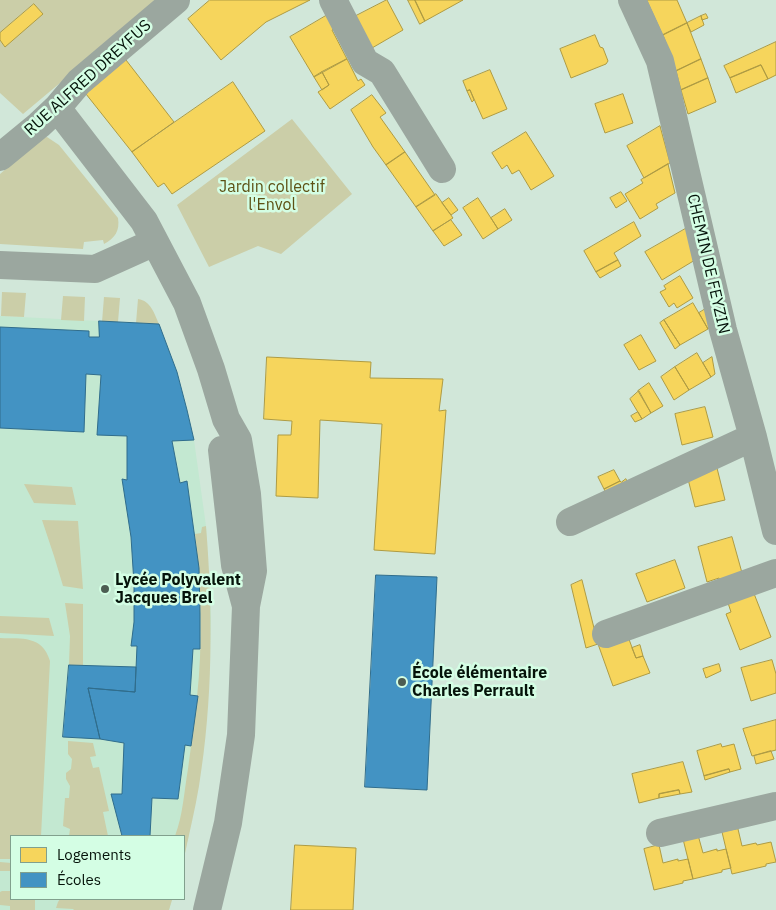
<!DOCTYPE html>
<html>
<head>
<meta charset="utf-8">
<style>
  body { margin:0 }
  #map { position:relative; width:776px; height:910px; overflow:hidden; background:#d1e7d9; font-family:"IBM Plex Sans",sans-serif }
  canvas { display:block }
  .legend { position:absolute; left:10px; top:835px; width:175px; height:65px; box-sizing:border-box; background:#d4fee4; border:1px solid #81a08d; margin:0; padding:6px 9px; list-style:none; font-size:15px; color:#05130a }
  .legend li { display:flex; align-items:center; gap:10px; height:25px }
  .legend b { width:25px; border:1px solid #81a08d }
</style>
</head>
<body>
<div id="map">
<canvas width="776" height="910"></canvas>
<ul class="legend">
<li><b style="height:14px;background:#f6d55c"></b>Logements</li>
<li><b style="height:14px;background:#4393c3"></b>Écoles</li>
</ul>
</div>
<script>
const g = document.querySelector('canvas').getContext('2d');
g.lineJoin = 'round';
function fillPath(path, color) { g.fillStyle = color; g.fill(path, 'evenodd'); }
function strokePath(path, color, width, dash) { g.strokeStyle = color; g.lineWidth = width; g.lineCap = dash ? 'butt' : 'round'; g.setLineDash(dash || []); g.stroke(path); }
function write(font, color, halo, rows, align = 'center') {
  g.font = font + ' "IBM Plex Sans",sans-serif'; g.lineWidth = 5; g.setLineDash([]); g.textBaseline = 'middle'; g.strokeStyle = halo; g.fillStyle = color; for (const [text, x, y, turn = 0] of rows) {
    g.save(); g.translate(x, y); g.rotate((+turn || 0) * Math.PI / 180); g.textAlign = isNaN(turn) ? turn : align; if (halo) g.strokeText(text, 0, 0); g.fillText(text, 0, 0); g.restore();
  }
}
fillPath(new Path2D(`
  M0,316L159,324L177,372L187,410L194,440L206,526L211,617L209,682L203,754L198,787L184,858V836H11V899H172L169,910H0Z`), '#c3e8d1');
fillPath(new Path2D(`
  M0,0H159L23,114L0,93V40L5,46L43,14L33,4L0,33Z
  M292,119L352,194L281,254L258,246L209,267L177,205Z
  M47,137L59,145L118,218C120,231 115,238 104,244L103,240L84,242L83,249L0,244V174L42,138Z
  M2,292L26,293L24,317L1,316Z
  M63,296L85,297L84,321L61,320Z
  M104,297L120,298L118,322H102Z
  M138,299C151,301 154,313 159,324L136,323Z
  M24,484L72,487L76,505L34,503Z
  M42,520L78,521L83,589L63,586L54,556Z
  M206,526C213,613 213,700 199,786C195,810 189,834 184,858V836H175C183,815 184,792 188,769C191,745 195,721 197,697C203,645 201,587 195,534L201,533L202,527Z
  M65,603L83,604V665H69L70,636Z
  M0,616L49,618L54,636L0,633Z
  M0,638C22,639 42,635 50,661L41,836H11V859H0Z
  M68,741L93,743L96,756L90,757L93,768L99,767L109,811L103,812L108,836H69L70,829L63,826L65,798H69L70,786L66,779V773L71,769L72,759L68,754Z
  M0,862L11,863V871H0Z
  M2,891H11V899H35V910H10V906L0,905V892Z
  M60,899H150L172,900L169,910H74L73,909L56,908L58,902Z`), '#cbcea8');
const homes = new Path2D(`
  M210,0H310L266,22L221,60L188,19Z
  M387,0L403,30L372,48L354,17Z
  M408,0H415L425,21L420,24Z
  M415,0H463L425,21Z
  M647,0H677L687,23L663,35Z
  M34,4L43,14L5,47L0,40V33Z
  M336,10L343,22L332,30L347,59L314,77L290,37Z
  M706,14L708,18L702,20L701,16Z
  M701,16L704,25L691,32L687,23Z
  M687,23L701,59L676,71L663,35Z
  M595,35L600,47L603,48L608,61L606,64L571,78L560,49Z
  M776,42V75L768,79L761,65L730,78L724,66Z
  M347,59L358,81L361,79L365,85L330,109L318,92L329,85L322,72Z
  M701,59L708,78L681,90L676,71Z
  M126,60L174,122L132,152L86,94Z
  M761,65L768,79L736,93L730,78Z
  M490,70L507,109L483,119L470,90L467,91L463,81Z
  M322,72L329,85L322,90L314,77Z
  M708,78L716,102L688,114L681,90Z
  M233,82L265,131L172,194L164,183L158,187L132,152Z
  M470,90L474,100L472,102L467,91Z
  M623,94L633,123L605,133L595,104Z
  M372,95L386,113L380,117L405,152L386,165L373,147L351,110Z
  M660,126L670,163L644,178L627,146Z
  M526,132L554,176L531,190L519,170L512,174L507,165L502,169L492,153Z
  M405,152L435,195L416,207L386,165Z
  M668,164L675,193L656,204L658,208L640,219L625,194L643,183L641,180Z
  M621,192L627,201L616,208L610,198Z
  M436,194L453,218L433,231L416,207Z
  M449,198L458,210L451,215L442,203Z
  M478,198L498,229L483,239L463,208Z
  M505,209L512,220L498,229L491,218Z
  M451,220L462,235L444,246L433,231Z
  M634,222L641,236L614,253L618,260L596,272L584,251Z
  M687,228L695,260L662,280L645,252Z
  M618,260L621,266L600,278L596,272Z
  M680,276L693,298L677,308L674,303L669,307L660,292L666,289L664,286Z
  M693,303L708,329L680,345L664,320Z
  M707,308L711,327L708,329L699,313Z
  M664,320L680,345L675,349L660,323Z
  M641,335L656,361L639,370L624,345Z
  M697,353L711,377L689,390L675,367Z
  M267,357L371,362L370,378L443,379L439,411L446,410L435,554L374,550L382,424L320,420L318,498L276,496L278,435H291L292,421L264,419Z
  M712,357L715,374L711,377L703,363Z
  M675,367L689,390L674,400L661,377Z
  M649,383L663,406L651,413L638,391Z
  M639,391L651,413L642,419L630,399Z
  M705,407L713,437L682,445L675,414Z
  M638,412L642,419L635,422L631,416Z
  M717,468L725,500L695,507L687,475Z
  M614,470L620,481L604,489L598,477Z
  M626,479L630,488L609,499L604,489L620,481L621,482Z
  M732,537L744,580L722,588L719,578L707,582L698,547Z
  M675,560L685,588L647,602L636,574Z
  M582,580L598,644L586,648L571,585Z
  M753,591L771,637L740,650L726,614L731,612L727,600Z
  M627,634L636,658L643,656L650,673L613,686L598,644Z
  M640,645L643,656L636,658L632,648Z
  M772,660L776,674V693L751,701L741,668Z
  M719,664L721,671L706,678L703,669Z
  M776,720V750L752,756L743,729Z
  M721,744L722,747L734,744L741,769L730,772L729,769L704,776L697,751Z
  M771,751L774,759L756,764L754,756Z
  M683,762L692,792L680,794L679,790L659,794V798L639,803L632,774Z
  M729,769L730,772L705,780L704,776Z
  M679,790L680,794L659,798V794Z
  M738,829L742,846L756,843L757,845L771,842L776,862L766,864V866L732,874L722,832Z
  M698,835L703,853L717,849V851L726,849L731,868L722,870V872L693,879L683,839Z
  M295,845L356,848L353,910H291Z
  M659,845L663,863L678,859V861L688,859L693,879L683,881V883L654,890L644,849Z`);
fillPath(homes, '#f6d55c');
strokePath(homes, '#ae9b43', 1);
const schools = new Path2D(`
  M99,321L159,324L177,372L187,410L194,440L172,441L180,483L187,481L199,568L200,614V649H193L190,695L198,696L191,746L185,745L178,799L152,798L150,836H122L111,794H122L124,743L100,739L88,688L135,692L137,646H131L134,622V584L131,537L122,479L127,480V436L97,435L101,375L86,374L84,432L0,428V327L89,331V337H99Z
  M376,575L437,577L427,790L365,787Z
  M69,665L136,667L135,692L88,688L100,739L63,737Z`);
fillPath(schools, '#4393c3');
strokePath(schools, '#306d8c', 1);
strokePath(new Path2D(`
  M333,0L365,62L382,72L442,169
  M632,0L660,61L723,330L753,437L776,531
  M57,108L144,221L187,303L211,369L226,419L238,440L247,494L253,571L246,606
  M0,157L39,125L57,108L79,82L176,0
  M0,265L95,269L155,242
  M570,522L753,437
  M606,634L776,573
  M660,833L776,806
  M207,910L228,823L241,735L246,606L235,565L222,450`), '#9ba79f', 28);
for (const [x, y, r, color] of [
  [105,589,5,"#4c5d52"],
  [402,682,5,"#4c5d52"]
]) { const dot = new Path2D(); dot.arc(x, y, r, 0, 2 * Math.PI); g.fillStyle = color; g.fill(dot); strokePath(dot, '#d4fee4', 2); }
write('16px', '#05130a', '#d4fee4', [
  ["RUE ALFRED DREYFUS",88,78,-42],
  ["CHEMIN DE FEYZIN",708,264,77]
]);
write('16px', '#5d5114', '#d4fee4', [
  ["Jardin collectif",272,187],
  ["l'Envol",272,205]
]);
write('bold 16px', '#05130a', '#d4fee4', [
  ["Lycée Polyvalent",115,580],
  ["Jacques Brel",115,598],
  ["École élémentaire",412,673],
  ["Charles Perrault",412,691]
], 'left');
</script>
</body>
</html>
